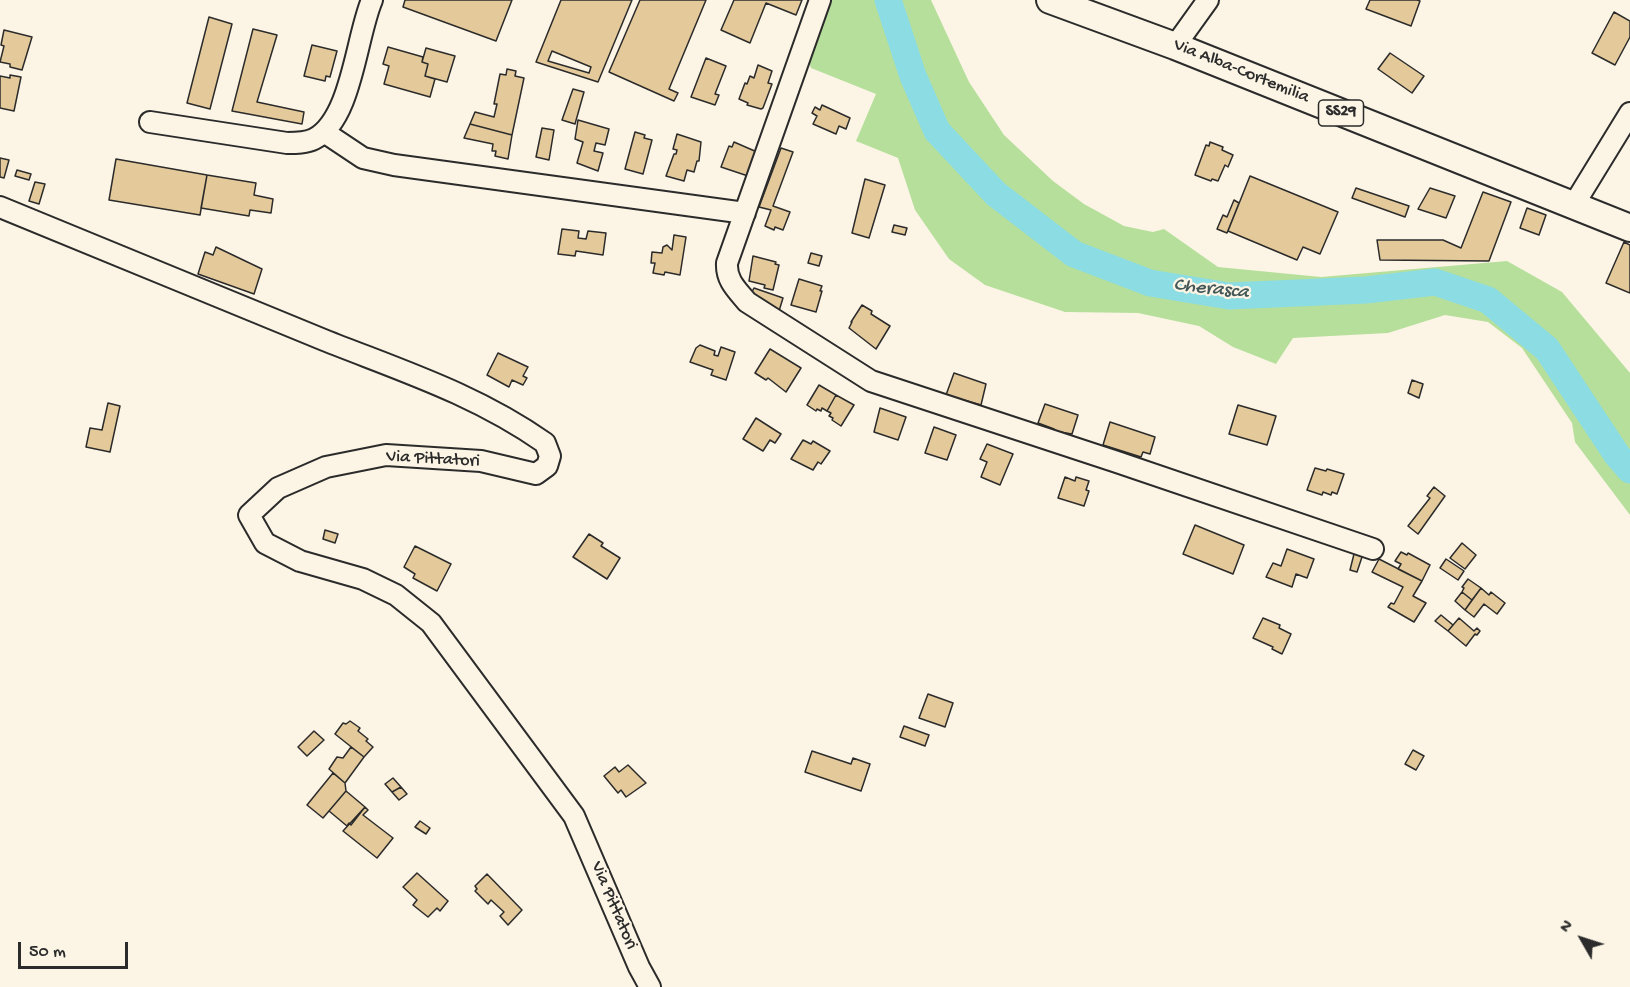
<!DOCTYPE html>
<html>
<head>
<meta charset="utf-8">
<style>
  body { margin:0 }
  #map { position:relative; width:1630px; height:987px; overflow:hidden; background:#fcf5e5; font-family:"Gochi Hand",sans-serif }
  canvas { display:block }
  .north { position:absolute; left:1552px; top:909px; width:60px; height:60px; -webkit-text-stroke:4px #fcf5e5; paint-order:stroke; rotate:309deg; font-size:16px; font-weight:700; line-height:24px; text-align:center; color:#2b2b2b }
  .north::after { content:''; display:block; margin:auto; width:21px; height:27px; background:#2b2b2b; clip-path:polygon(50% 0,100% 100%,50% 72%,0 100%) }
  .scale { position:absolute; left:18px; top:942px; width:110px; height:27px; box-sizing:border-box; border:3px solid #2b2b2b; border-top:0; padding-left:8px; font-size:18px; line-height:21px; white-space:nowrap; color:#2b2b2b; -webkit-text-stroke:4px #fcf5e5; paint-order:stroke }
</style>
</head>
<body>
<div id="map">
<canvas width="1630" height="987"></canvas>
<div class="north">N</div>
<div class="scale">50 m</div>
</div>
<script>
const g = document.querySelector('canvas').getContext('2d');
g.lineJoin = 'round';
function fillPath(path, color) { g.fillStyle = color; g.fill(path, 'evenodd'); }
function strokePath(path, color, width, dash) { g.strokeStyle = color; g.lineWidth = width; g.lineCap = dash ? 'butt' : 'round'; g.setLineDash(dash || []); g.stroke(path); }
function write(font, color, halo, rows, align = 'center') {
  g.font = font + ' "Gochi Hand",sans-serif'; g.lineWidth = 4.5; g.setLineDash([]); g.textBaseline = 'middle'; g.strokeStyle = halo; g.fillStyle = color; for (const [text, x, y, turn = 0] of rows) {
    g.save(); g.translate(x, y); g.rotate((+turn || 0) * Math.PI / 180); g.textAlign = isNaN(turn) ? turn : align; if (halo) g.strokeText(text, 0, 0); g.fillText(text, 0, 0); g.restore();
  }
}
fillPath(new Path2D(`
  M827,0H931L969,82L1004,135L1053,181L1084,204L1124,226L1153,232L1164,229L1218,267L1321,277L1507,261L1562,292L1630,373V515L1575,442L1572,423L1522,348L1488,322L1445,315L1388,333L1293,338L1276,364L1233,347L1199,326L1138,313L1065,312L985,285L949,259L915,210L898,158L856,141L876,94L811,68L807,57Z`), '#b6df9c');
strokePath(new Path2D(`
  M888,0L913,76L937,131L996,194L1074,254L1150,283L1229,296L1366,290L1435,282L1488,300L1547,349L1617,455L1630,470`), '#8bdce3', 27);
const building = new Path2D(`
  M405,0H512L496,41L403,7Z
  M561,0H632L598,82L536,62ZM552,51L591,67L589,73L548,61Z
  M640,0H706L669,89L678,93L674,101L609,72Z
  M734,0H802L796,15L766,3L750,43L721,30Z
  M1370,0H1417L1420,1L1411,26L1366,9Z
  M1614,12L1630,21V37L1615,65L1592,53Z
  M209,17L232,24L210,109L187,103Z
  M253,29L277,35L257,102L304,112L302,124L232,111Z
  M4,30L32,37L22,70L10,67V64L0,62L4,46L1,45Z
  M312,45L337,51L330,77L326,76L325,81L304,76Z
  M388,47L423,57L422,62L428,64L425,76L435,79L430,97L384,84L389,66L383,64Z
  M426,48L455,56L447,82L425,76L428,64L422,62Z
  M1390,53L1424,76L1412,93L1378,69Z
  M706,58L726,66L715,94L719,95L715,105L691,97Z
  M758,65L772,71L768,83L772,84L763,108L761,109L747,105L748,103L739,99L745,83L747,84L750,76L754,78Z
  M507,69L516,71L515,76L524,78L512,135L470,124L475,112L494,117L497,104H494L500,74L506,75Z
  M10,75L21,77L14,111L0,108V76L10,78Z
  M573,89L584,92L575,124L562,120Z
  M822,105L850,118L846,129L839,126L836,134L813,124L817,116L812,113L815,107L820,110Z
  M578,120L609,129L605,145L596,143L594,151L603,153L598,171L577,163L583,142L575,139Z
  M470,124L512,135L508,159L495,156L496,151H492L493,144L464,138Z
  M542,128L554,130L549,160L536,157Z
  M635,132L645,135L644,138L652,140L643,174L625,169Z
  M677,134L701,142L699,161H697L694,172L687,170L684,181L666,176L674,154H676L677,150L673,149Z
  M734,142L757,152L748,176L721,167L729,146L732,147Z
  M1210,142L1223,147L1222,150L1233,155L1228,167L1225,165L1218,181L1212,179L1211,181L1195,175L1206,145L1209,146Z
  M781,148L793,152L773,206L790,212L783,230L775,227L774,230L765,226L771,210L759,207Z
  M0,158L9,160L4,178L0,177Z
  M116,159L207,175L200,215L109,200Z
  M17,170L31,174L29,180L15,176Z
  M207,175L256,183L254,195L273,199L271,213L250,210L249,216L201,208Z
  M1250,176L1338,212L1320,254L1303,247L1297,260L1228,231Z
  M865,179L885,185L869,238L852,233Z
  M35,182L45,184L39,204L29,201Z
  M1356,188L1409,206L1405,217L1352,198Z
  M1430,188L1455,196L1446,218L1418,209Z
  M1483,192L1511,202L1489,261L1380,260L1377,240H1443L1461,248Z
  M1234,200L1239,203L1227,233L1217,229L1223,215L1227,217Z
  M1527,208L1546,215L1539,235L1520,228Z
  M894,225L907,228L905,235L892,232Z
  M562,229L579,231L578,238L586,239L588,231L606,233L603,255L576,251L575,256L558,254Z
  M674,235L686,237L680,275L665,272L664,275L653,273L655,263H651L652,252L662,253L663,247L667,245L672,250Z
  M1624,242L1630,245V293L1606,283Z
  M216,247L262,269L254,294L198,274L205,252L213,255Z
  M811,253L822,256L819,266L808,263Z
  M753,256L776,262L775,264L779,265L773,290L764,288L765,285L749,281Z
  M799,279L822,286L820,291H822L816,312L791,305Z
  M754,288L783,298L779,311L749,297Z
  M862,305L872,311L871,314L890,326L876,349L849,328L852,322H851Z
  M700,345L715,351L714,355L718,356L721,347L735,352L726,380L711,375L713,370L690,362L696,348Z
  M770,349L801,368L786,392L768,378L766,380L755,373Z
  M498,353L528,367L523,376L527,378L523,385L512,380L509,387L487,375Z
  M954,373L986,384L981,405L946,395Z
  M1412,380L1423,384L1419,398L1408,393Z
  M819,385L836,395L827,411L822,408L821,411L817,409L816,411L807,405Z
  M836,395L854,405L841,426L832,420L833,418L829,416L831,413L827,411Z
  M108,403L120,406L110,452L86,447L90,428L102,430Z
  M1045,404L1078,415L1072,434L1054,431V429L1038,423Z
  M1238,405L1276,416L1267,445L1229,434Z
  M880,408L906,417L898,440L874,432Z
  M756,418L781,434L775,443L770,440L763,451L743,439Z
  M1110,422L1155,437L1150,454L1143,452L1141,457L1103,445Z
  M934,427L956,435L947,460L925,453Z
  M803,440L811,444L813,441L830,451L821,464L818,462L813,470L791,459Z
  M987,444L1013,454L1000,485L981,477L987,462L980,459Z
  M1315,468L1326,471L1327,469L1344,474L1337,494L1332,492L1331,495L1323,492L1322,495L1307,490Z
  M1065,477L1075,481L1076,477L1089,481L1086,490L1089,491L1084,506L1058,498Z
  M1434,487L1445,496L1418,534L1408,526L1430,498L1427,496Z
  M1195,525L1244,545L1233,574L1183,554Z
  M325,530L338,534L335,543L323,539Z
  M589,534L603,543L601,546L620,558L607,579L573,557Z
  M1462,543L1476,555L1465,569L1450,558Z
  M415,546L451,564L437,591L413,578L415,574L404,567Z
  M1287,549L1314,559L1307,578L1296,574L1292,587L1266,577L1273,563L1281,566Z
  M1355,550L1360,551L1362,557L1357,572L1350,570Z
  M1401,552L1407,555L1408,553L1430,565L1422,581L1398,569L1401,564L1395,561Z
  M1379,559L1422,581L1413,596L1426,603L1414,622L1388,607L1391,603L1394,604L1403,587L1372,572Z
  M1446,559L1464,571L1458,580L1440,568Z
  M1468,579L1481,588L1472,600L1462,592L1464,588L1462,587Z
  M1481,588L1489,595L1491,592L1505,603L1497,614L1484,604L1474,617L1465,610Z
  M1462,592L1472,600L1465,610L1455,601Z
  M1441,615L1453,625L1448,631L1435,621Z
  M1263,618L1280,625L1279,628L1291,634L1282,654L1272,649L1273,647L1253,638Z
  M1459,618L1474,631L1477,628L1480,631L1477,635L1475,634L1466,646L1448,631Z
  M928,694L953,703L945,727L919,718Z
  M350,721L360,728L358,731L368,739L366,741L373,747L364,757L335,734L343,723L346,724Z
  M904,726L929,735L925,746L900,737Z
  M314,731L324,740L307,756L298,747Z
  M351,747L364,757L345,783L329,769L337,757L343,758Z
  M1413,750L1424,756L1416,770L1405,764Z
  M812,751L851,764L853,758L870,764L861,791L805,772Z
  M628,765L646,783L626,797L621,790L618,793L604,776L615,767L619,772Z
  M333,773L345,783L346,791L323,818L307,805Z
  M393,778L401,787L392,792L385,784Z
  M401,787L407,794L399,800L392,792Z
  M346,791L365,807L351,825L349,823L347,826L329,811Z
  M365,807L368,810L363,815L393,838L377,858L343,831Z
  M420,821L430,828L426,834L415,827Z
  M417,873L448,901L440,911L437,908L428,917L413,905L417,900L403,887Z
  M487,874L522,910L508,925L500,916L504,912L491,900L488,904L475,891L477,889L475,886Z`);
fillPath(building, '#e4ca9a');
strokePath(building, '#2b2b2b', 1.5);
const minor = new Path2D(`
  M820,0L727,263C726,280 736,289 747,302L871,381L1117,462L1373,549
  M1175,46L1208,0
  M150,122L287,143C296,143 306,143 314,139C352,119 356,37 372,0
  M324,132L363,158L394,165L745,213
  M1573,206L1630,113
  M0,207C108,251 216,296 324,340C402,371 475,394 545,443L550,456L547,466L536,474L481,461L386,455L326,467L278,488L249,515L265,543L300,561L363,579L396,595L431,623L574,816L639,967L650,987`);
const major = new Path2D(`
  M1050,0L1175,46L1630,228`);
strokePath(minor, '#2b2b2b', 24);
strokePath(major, '#2b2b2b', 30);
strokePath(minor, '#fcf5e5', 20);
strokePath(major, '#fcf5e5', 26);
for (const [x, y, w] of [
  [1341,113,45]
]) { const box = new Path2D(); box.roundRect(x - w / 2, y - 13, w, 26, 4.5); g.fillStyle = '#fcf5e5'; g.fill(box); strokePath(box, '#2b2b2b', 1.5); }
write('bold 16px', '#2b2b2b', null, [
  ["SS29",1341,113]
]);
write('18px', '#2b2b2b', '#fcf5e5', [
  ["Via Alba-Cortemilia",1241,72,22],
  ["Via Pittatori",433,460,3],
  ["Via Pittatori",613,906,67]
]);
write('italic 20px', '#435759', '#fcf5e5', [
  ["Cherasca",1211,290,6]
]);
</script>
</body>
</html>
